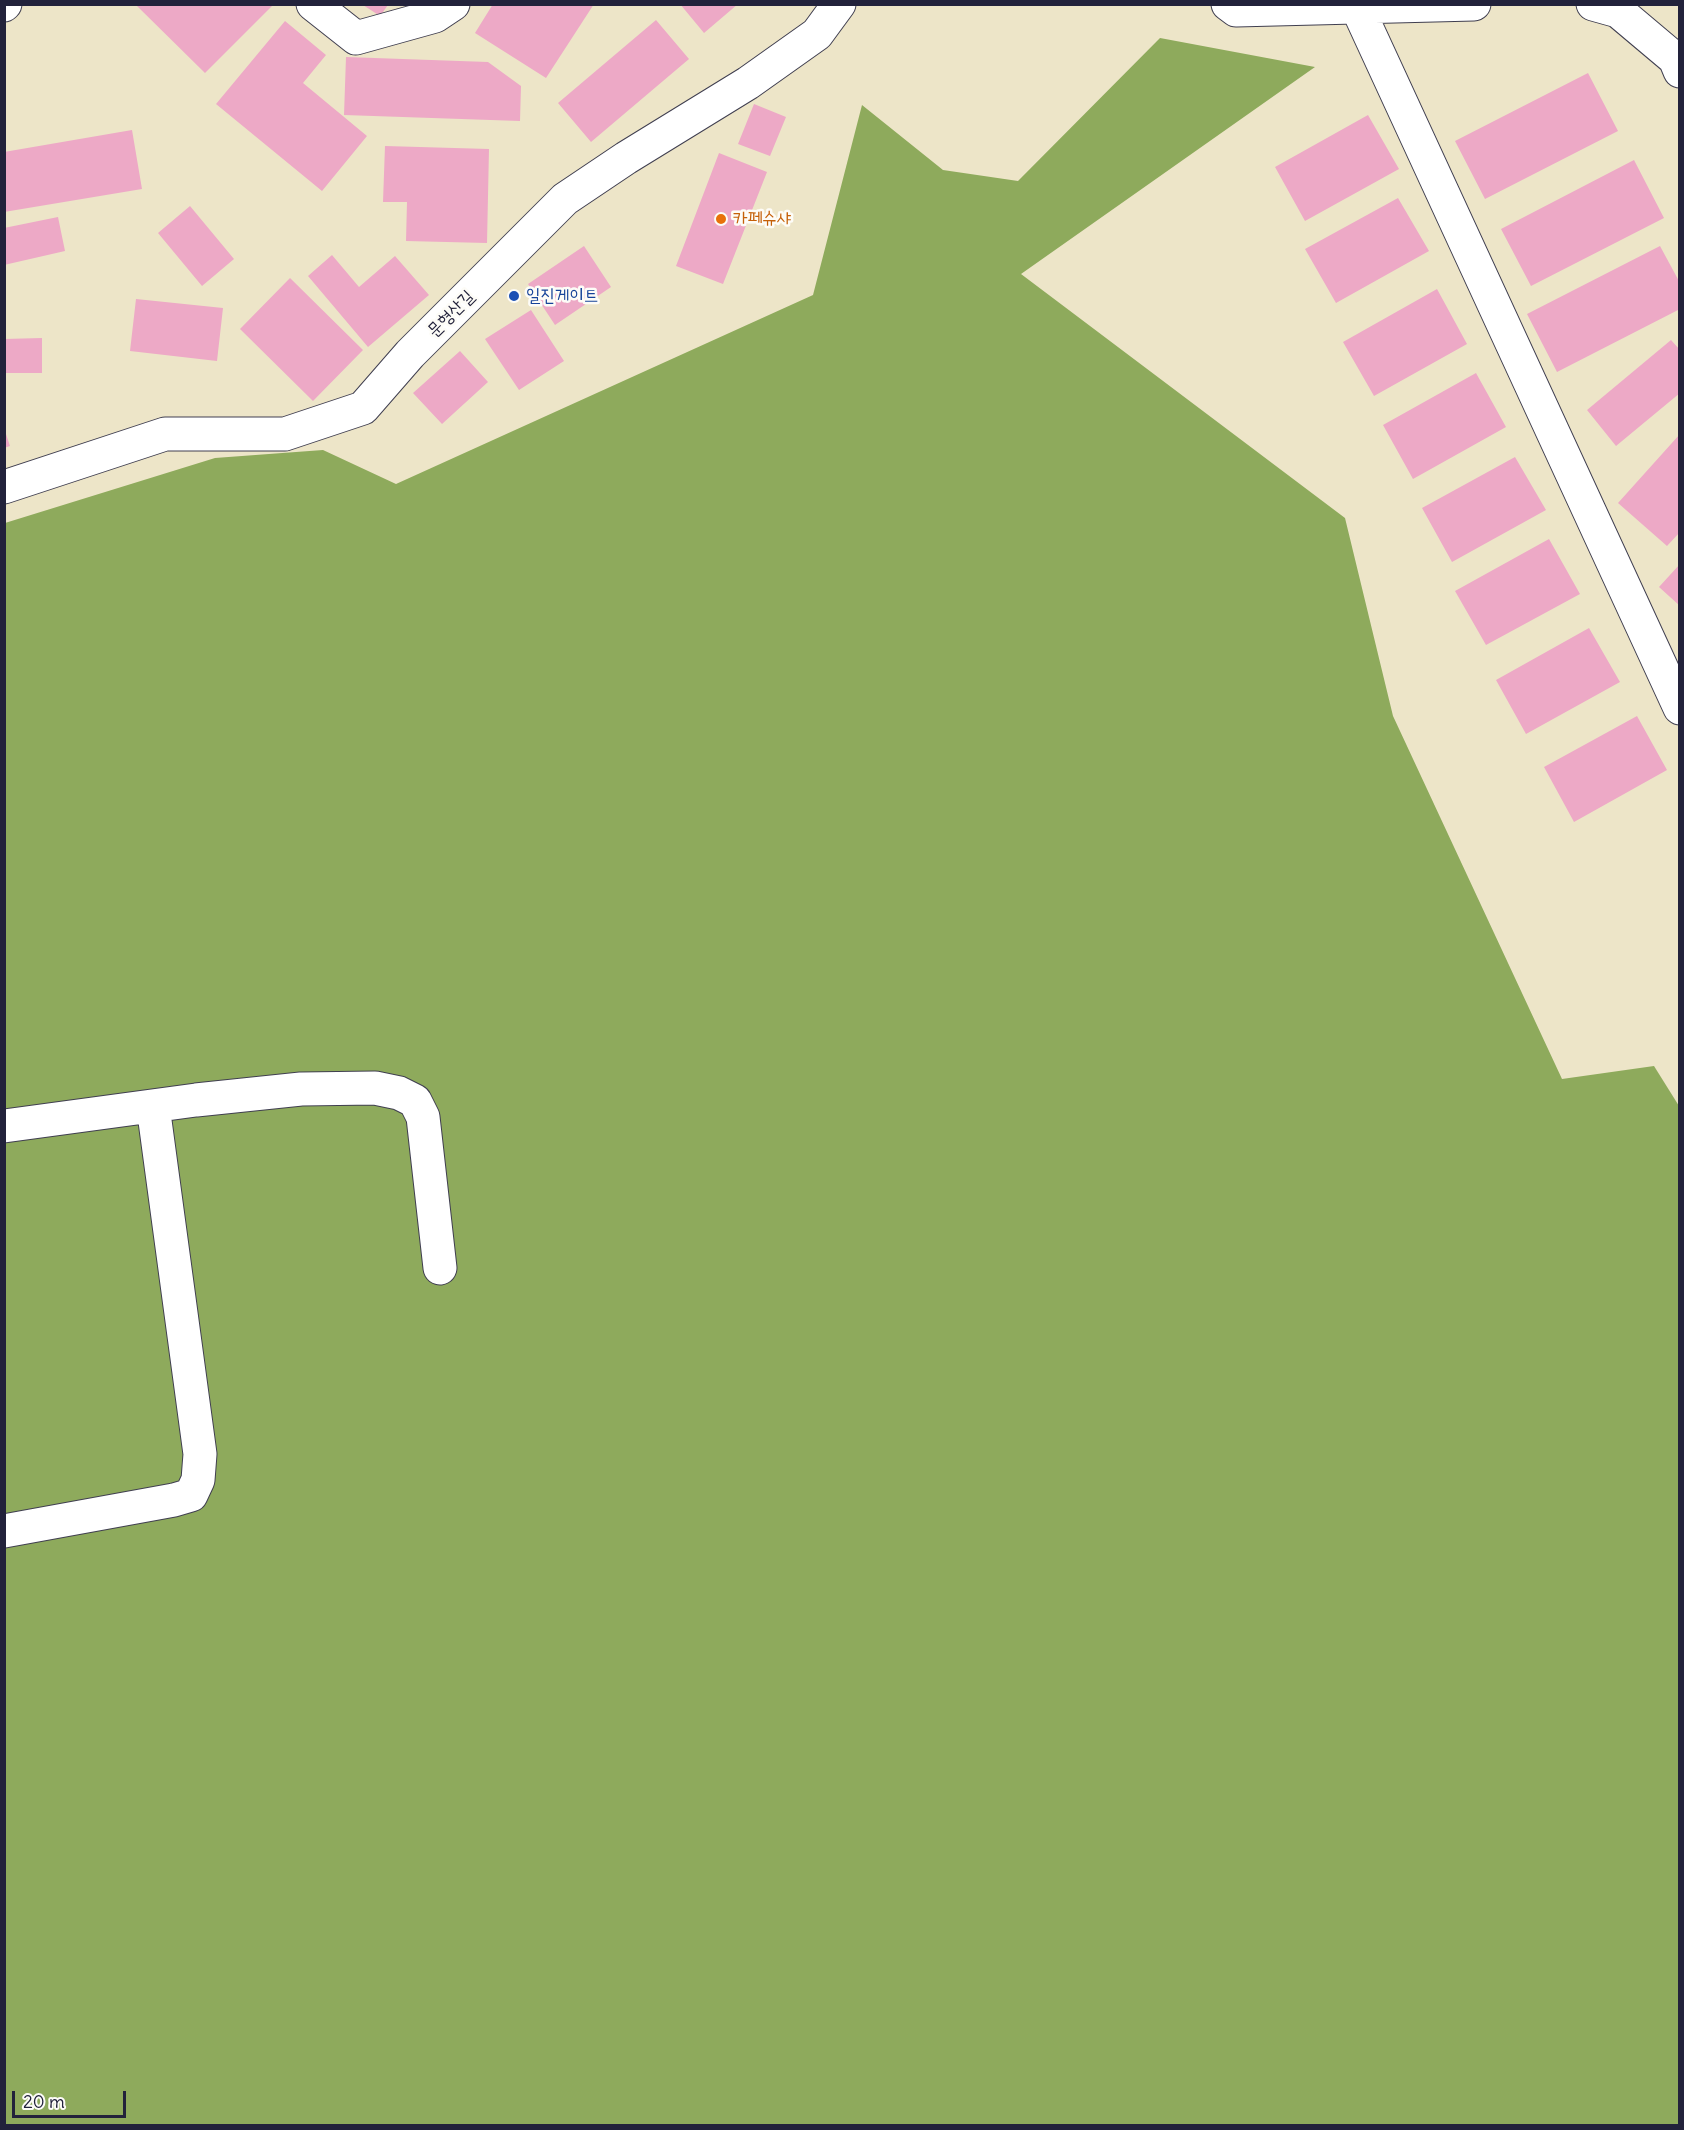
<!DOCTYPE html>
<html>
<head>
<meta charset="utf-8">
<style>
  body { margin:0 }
  #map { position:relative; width:1684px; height:2130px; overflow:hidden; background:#ede5c8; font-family:Delius,sans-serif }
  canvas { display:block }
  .frame { position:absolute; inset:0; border:6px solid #22223b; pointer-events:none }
  .scale { position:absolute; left:12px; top:2091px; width:114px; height:27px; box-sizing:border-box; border:3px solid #22223b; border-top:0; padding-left:8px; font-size:18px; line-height:21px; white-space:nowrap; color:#22223b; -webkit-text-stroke:4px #fdfcf7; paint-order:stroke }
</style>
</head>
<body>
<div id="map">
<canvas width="1684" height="2130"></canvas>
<div class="frame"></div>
<div class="scale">20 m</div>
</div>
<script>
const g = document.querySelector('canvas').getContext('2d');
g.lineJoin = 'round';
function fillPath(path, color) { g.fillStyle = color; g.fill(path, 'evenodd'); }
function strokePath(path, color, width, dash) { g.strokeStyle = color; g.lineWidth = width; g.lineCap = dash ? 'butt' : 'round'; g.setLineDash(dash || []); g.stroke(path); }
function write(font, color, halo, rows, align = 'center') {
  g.font = font + ' Delius,"Poor Story",sans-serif'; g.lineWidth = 5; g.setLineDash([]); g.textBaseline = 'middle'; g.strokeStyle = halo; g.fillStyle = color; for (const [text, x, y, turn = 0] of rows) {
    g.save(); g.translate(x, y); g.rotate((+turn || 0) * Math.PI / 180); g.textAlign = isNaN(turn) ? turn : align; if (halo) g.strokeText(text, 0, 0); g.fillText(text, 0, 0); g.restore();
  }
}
fillPath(new Path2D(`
  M1160,38L1315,67L1021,274L1345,518L1393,716L1562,1079L1654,1066L1679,1106V2125L5,2126V523L215,458L323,450L396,484L813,295L862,105L943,170L1018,181Z`), '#8eaa5c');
fillPath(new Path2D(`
  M139,4H274L205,73L137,6Z
  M493,4H594L546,78L475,33Z
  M680,4H738L704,33Z
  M363,5H388L380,16Z
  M656,20L689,59L591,142L558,103Z
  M285,21L326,55L303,83L367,136L322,191L216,104Z
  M346,57L488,62L521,86L520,121L344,115Z
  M1588,73L1618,131L1485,199L1455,141Z
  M754,104L786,117L770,156L738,144Z
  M1368,115L1399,169L1305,221L1275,167Z
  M132,130L142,189L4,212V152Z
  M385,146L489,149L487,243L406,241L407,202H383Z
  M719,153L767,172L723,284L676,266Z
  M1634,160L1664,218L1531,286L1501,229Z
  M1398,198L1429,251L1336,303L1305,249Z
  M190,206L234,259L202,286L158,233Z
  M58,217L65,251L4,265V228Z
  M584,246L611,287L555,325L528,284Z
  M1660,246L1680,283V309L1557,372L1527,314Z
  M332,255L359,287L395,256L429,295L368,347L308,276Z
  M290,278L363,350L313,401L240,329Z
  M1437,289L1467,344L1374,396L1343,342Z
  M136,299L223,308L217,361L130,351Z
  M531,310L564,361L519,390L485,339Z
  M42,338V373H4V339Z
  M1671,340L1680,350V393L1616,446L1587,410Z
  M460,351L488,382L442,424L413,393Z
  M1476,373L1506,427L1413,479L1383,425Z
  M4,428L10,446L4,448Z
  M1680,434V532L1667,546L1618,503Z
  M1515,457L1546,510L1452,562L1422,508Z
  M1549,539L1580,594L1486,645L1455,591Z
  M1680,564V606L1659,587Z
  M1589,628L1620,682L1526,734L1496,680Z
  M1637,716L1667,770L1574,822L1544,767Z`), '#eda9c6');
const minor = new Path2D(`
  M313,4L356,38L435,16L453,4
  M1228,4L1236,10L1474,4
  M1593,4L1618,11L1675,59L1680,71
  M4,5L5,4
  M1357,7L1680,708
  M4,487L165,434H285L363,408L410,354L565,199L626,158L748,83L817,34L839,4
  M4,1126L196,1100L301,1089L375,1088L399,1093L415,1101L423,1117L440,1268
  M4,1531L174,1500L191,1495L198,1480L200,1454L153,1106`);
strokePath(minor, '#403f50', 35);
strokePath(minor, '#fff', 33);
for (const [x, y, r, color] of [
  [721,219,6,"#e8710a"],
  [514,296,6,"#1a4fb4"]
]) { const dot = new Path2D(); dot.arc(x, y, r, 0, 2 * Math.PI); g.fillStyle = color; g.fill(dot); strokePath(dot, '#fdfcf7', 2); }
write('18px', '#c56008', '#fdfcf7', [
  ["카페슈샤",733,219]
], 'left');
write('18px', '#164399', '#fdfcf7', [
  ["일진게이트",526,296]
], 'left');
write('18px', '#22223b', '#fdfcf7', [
  ["문형산길",451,314,-45]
]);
</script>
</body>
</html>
